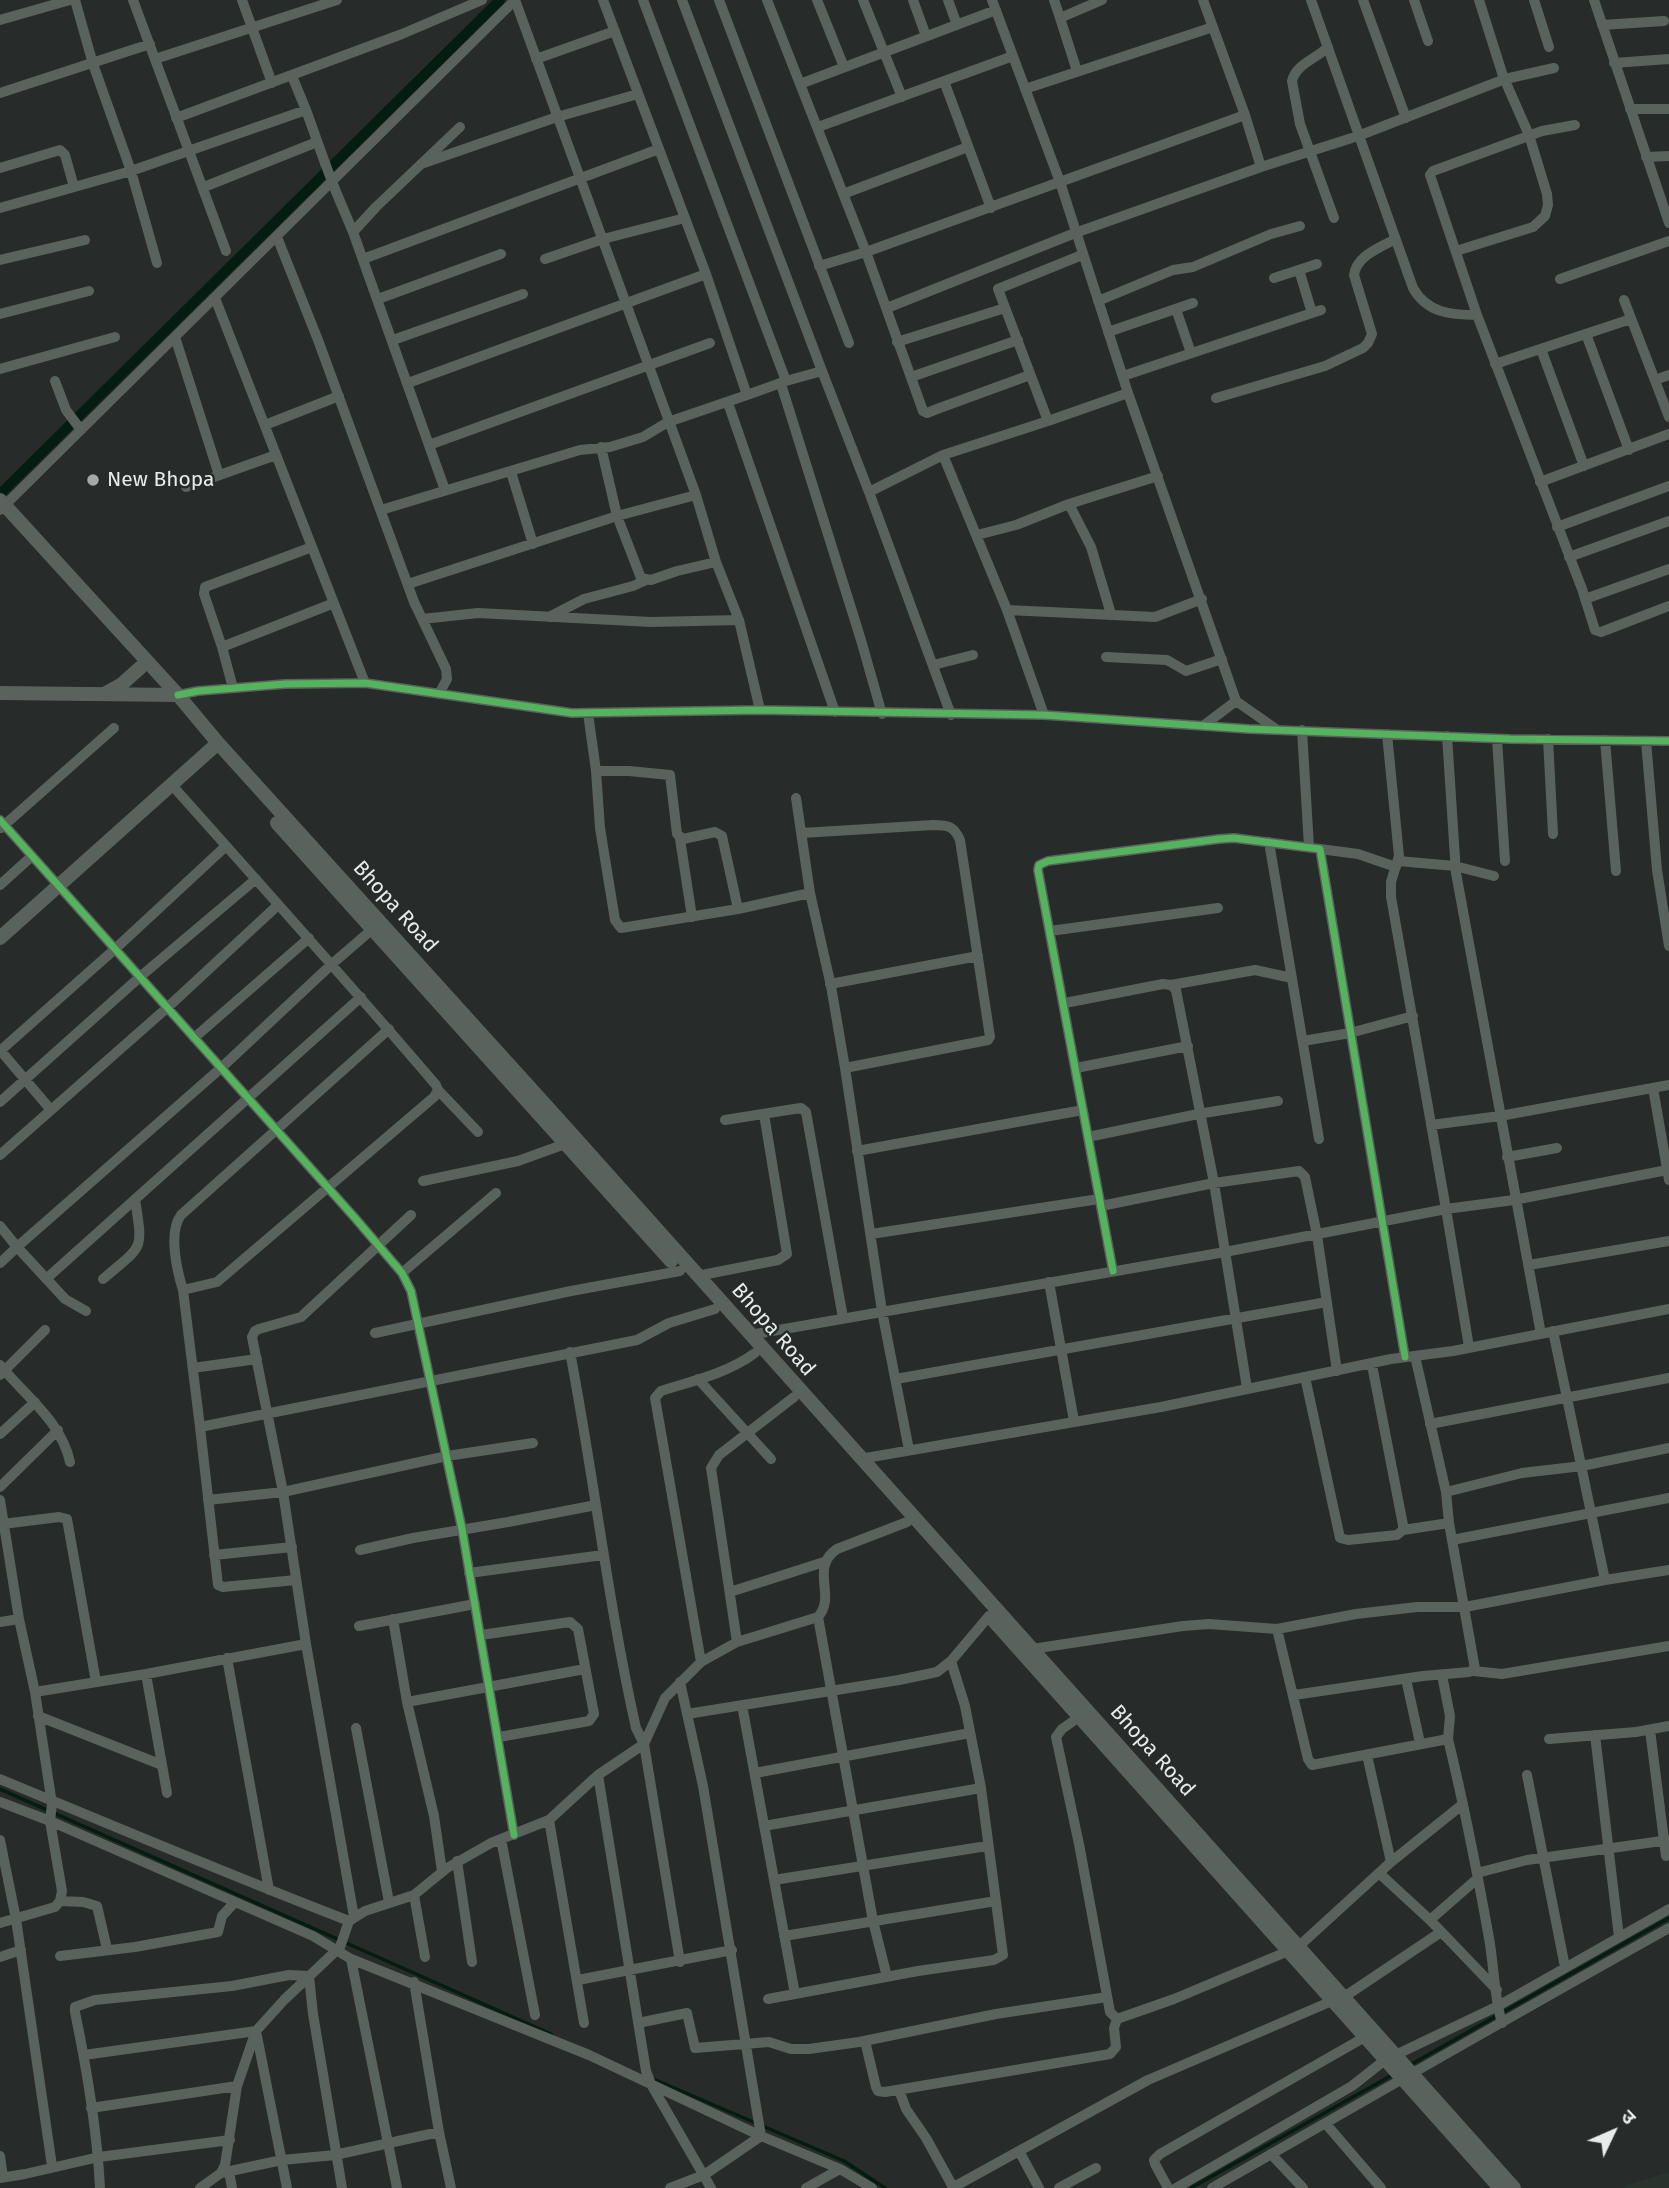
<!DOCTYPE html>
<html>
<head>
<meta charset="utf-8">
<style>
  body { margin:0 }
  #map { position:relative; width:1669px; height:2188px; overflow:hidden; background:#272b29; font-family:"Fira Sans","Noto Sans Devanagari",sans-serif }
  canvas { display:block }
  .north { position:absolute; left:1578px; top:2097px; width:70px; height:70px; -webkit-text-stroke:5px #262c29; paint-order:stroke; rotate:46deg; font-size:19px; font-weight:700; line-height:28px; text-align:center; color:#e8ecea }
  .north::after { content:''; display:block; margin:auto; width:24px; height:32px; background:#e8ecea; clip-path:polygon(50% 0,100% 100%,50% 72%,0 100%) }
</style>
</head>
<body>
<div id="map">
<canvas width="1669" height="2188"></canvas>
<div class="north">उ</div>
</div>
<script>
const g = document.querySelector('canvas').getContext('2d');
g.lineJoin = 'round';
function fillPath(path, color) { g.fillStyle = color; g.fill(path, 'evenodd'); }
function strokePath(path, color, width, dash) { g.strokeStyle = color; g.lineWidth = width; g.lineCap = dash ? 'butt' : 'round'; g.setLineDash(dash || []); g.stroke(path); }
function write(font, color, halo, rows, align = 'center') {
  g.font = font + ' "Fira Sans",sans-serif'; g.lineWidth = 5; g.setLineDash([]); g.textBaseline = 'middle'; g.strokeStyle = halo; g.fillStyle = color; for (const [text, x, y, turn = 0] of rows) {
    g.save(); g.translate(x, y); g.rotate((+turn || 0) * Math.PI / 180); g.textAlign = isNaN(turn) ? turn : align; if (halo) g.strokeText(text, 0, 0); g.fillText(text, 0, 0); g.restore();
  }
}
fillPath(new Path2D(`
  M1669,2172V2188H1624L1627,2185Z`), '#28332d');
strokePath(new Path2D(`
  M0,1789L551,2034
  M1410,2065L1669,1918
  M651,2078L844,2161L885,2188
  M1191,2188L1394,2074`), '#041d11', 3.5);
strokePath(new Path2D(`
  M0,494L500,0`), '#041d11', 10);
strokePath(new Path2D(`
  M75,0L93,64L131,171L157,263
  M133,0L226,251
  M242,0L272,83
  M603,0L706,274L747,395L786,381L643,0
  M682,0L822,371L786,381
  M719,0L849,343
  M767,0L866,252L923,411L927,413L937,409L1030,375
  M817,0L844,67
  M863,0L902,97
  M913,0L926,36
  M948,0L957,25
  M992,0L1060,182L1128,393L1236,701
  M1054,0L1060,18L1102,0
  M1203,0L1245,115L1261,167
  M1311,0L1413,288C1427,313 1451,315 1477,315
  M1363,0L1406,118
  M1414,0L1428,41
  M1534,0L1549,47
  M1594,0L1669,223
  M1060,18L1077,71
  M0,20L70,0
  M1602,25L1664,21
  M1328,47C1316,59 1296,64 1292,81L1300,124L1334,218
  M155,59L337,0
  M536,59L615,31
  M1614,63L1669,59
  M292,76L306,110
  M944,81L991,208
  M800,84L996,10
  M1025,89L1213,27
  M0,93L150,44
  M1630,109H1669
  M176,118L402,34L482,0
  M1575,125L1542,131L1433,171L1430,175L1477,315L1582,589L1595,630L1601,632L1669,606
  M818,127L1013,56
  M1646,157L1669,156
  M421,164L557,117L638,94
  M0,168L60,150L65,155L74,187
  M204,187L317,142
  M334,187L353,232L445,490
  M843,194L968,147
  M0,208L131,171L306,110L325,163
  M353,232L376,207L460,127
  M277,237L318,340L414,602L446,669L447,679L439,694
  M1456,251L1533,227L1545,216L1548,205L1547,194L1529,135L1503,76L1479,0
  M363,259L659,149
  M545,259L603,239L685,218
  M0,260L85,240
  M819,266L866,252L1245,115
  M1299,270L1312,313
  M1274,278L1317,264
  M1560,279L1669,241
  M215,298L365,683
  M378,299L501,254
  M1624,300L1669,417
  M1098,301L1173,270L1193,267L1271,234L1300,226
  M887,308L1075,233L1261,167L1358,136L1505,79L1554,68
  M1176,309L1191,353
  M0,314L89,291
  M1108,332L1193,303
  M1586,334L1629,450
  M175,337L219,475
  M393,340L523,294
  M897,342L1005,308
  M1541,349L1584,466
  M1495,364L1631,319
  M0,369L115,337
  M822,371L869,492L951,715
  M1123,376L1321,310
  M911,377L1018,340
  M1655,380L1669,375
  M55,381L66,410L81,430
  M408,383L706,274
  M781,384L861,640L882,714
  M1216,398L1325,366L1363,348L1368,343L1372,334L1354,275C1357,255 1380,248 1395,239
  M728,403L835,712
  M1048,421L1128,393
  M265,425L339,396
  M429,445L710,343
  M601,447L617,516L641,578L651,580L677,571L716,562
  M511,472L533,544
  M1540,482L1669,434
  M186,487L276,455
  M869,492L943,455
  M696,495L716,562L739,620
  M1069,504L1158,476
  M0,510L515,0
  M381,510L580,450L610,447L643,437L668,422L747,395
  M1557,527L1669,486
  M977,535L1016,525L1069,504L1091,547L1111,614
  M1569,557L1669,521
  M408,584L617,516L696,495L515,0
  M1585,599L1669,569
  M1007,610L1155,617L1202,599
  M549,617L584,599L633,586L644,581
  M422,619L478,613L651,622L739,620L760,710
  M222,647L204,594L205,587L312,547
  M1106,657L1167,660L1186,671L1222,659
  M933,665L973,655
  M233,688L222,647L334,603
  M178,695L198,691L285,684L365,683L572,713L760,710L1044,715L1249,729L1510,739L1669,741
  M588,713L596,771L600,828L615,920L621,928L738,909L810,893L796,798
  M1044,715L1007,610L943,455L1048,421L998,289L1082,255
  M1203,726L1236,701L1276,729
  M1302,730L1309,847
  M1387,734L1399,856L1391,882V897L1446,1209L1514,1200L1667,1170
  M1447,736L1456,873L1541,1334
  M1497,739L1505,861
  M1548,739L1553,834
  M1605,740L1616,871
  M1646,741L1657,870L1669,946
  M596,771H629L670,775L677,834L683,839L715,832L722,836L738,909
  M171,784C260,884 349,983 436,1085L438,1090L434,1097L217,1282L183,1290C177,1271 168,1232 181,1215L389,1029
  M0,820L355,1218L402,1273L411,1291L462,1529L514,1835
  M1,828L114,728
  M802,833L933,825C948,825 954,826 960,840L990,1037L988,1040L845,1068L831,986L810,893
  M680,839L692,917
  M1269,842L1319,1139
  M1320,849L1358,854L1396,867
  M1398,861L1455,866L1494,876
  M0,885L32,856
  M1050,931L1218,908
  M830,984L978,956
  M1171,985L1255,970L1292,978
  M1065,1003L1163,984L1171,985L1176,990L1214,1183L1247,1388
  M194,1038L309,938
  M1303,1041L1350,1033L1413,1016
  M0,1050L51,1110
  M0,1051L115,949L226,846
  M845,1068L882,1311L909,1450
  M1076,1068L1188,1046
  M1653,1088L1669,1180
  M438,1090L478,1132
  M0,1102L141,976L256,879
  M725,1120L794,1109L801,1108L806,1112L843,1318
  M1431,1125L1500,1116L1669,1085
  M1088,1137L1198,1114L1278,1101
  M857,1151L1083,1110
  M0,1155L168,1007L278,905
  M1507,1157L1557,1148
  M423,1181L518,1161L565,1144
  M1101,1206L1214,1183L1299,1171L1305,1177L1317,1235L1337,1371
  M0,1226L17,1247L221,1068L332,964L376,926
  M871,1234L1099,1199
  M0,1263L17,1247L65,1299L86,1311
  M1529,1265L1669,1241
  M1113,1271L1038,870L1039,865L1048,861L1219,839L1234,838L1320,849L1405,1357
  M402,1273L496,1193
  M697,1276L778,1260L787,1254L764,1114
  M46,1279L361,997
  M103,1279C144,1244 143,1252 135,1199
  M1049,1282L1074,1421
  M183,1290L200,1427L637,1340L669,1323L715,1309
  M1553,1331L1605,1580
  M375,1333L571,1291L680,1271
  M750,1335L1225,1252L1446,1209L1469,1347
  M570,1352C594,1477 608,1604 636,1728L644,1744L680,1962
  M0,1365C26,1397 61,1421 70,1462
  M193,1368L257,1359
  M0,1375L45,1330
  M1305,1377L1340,1538L1348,1540L1397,1535L1403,1530V1525L1372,1365
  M698,1379L771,1459
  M896,1379L1327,1302
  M1430,1424L1669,1378
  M200,1427L218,1585L223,1587L296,1580
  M0,1434L35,1402
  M860,1459L1161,1407L1391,1359L1453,1351L1669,1309
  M0,1487L58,1430
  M1446,1492L1522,1473L1582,1466L1669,1448
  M0,1500L19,1619L35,1692L52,1804L50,1821L62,1891L60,1901L55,1907L0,1923
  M208,1500L283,1492L447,1456L533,1443
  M3,1524L59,1517L67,1519L96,1682
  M1403,1530L1449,1523
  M1452,1540L1669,1498
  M360,1550L413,1538L508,1522L596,1505
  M214,1555L292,1547
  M469,1573L603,1555
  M730,1592L824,1562
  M818,1617L873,1921L887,1977
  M393,1619L407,1702L434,1816L442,1871
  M0,1622L19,1619
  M359,1626L475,1604
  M1277,1629L1308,1759L1312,1765L1448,1739
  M481,1635L570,1622L578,1629L594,1714L589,1721L499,1737
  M737,1642L711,1468L719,1455L794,1397
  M1032,1649L1183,1626L1209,1624L1277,1629L1356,1614L1417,1607H1465L1605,1580L1669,1570
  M227,1658L269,1890
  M701,1662L655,1398L661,1391C693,1381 728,1373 755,1353
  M1474,1671L1502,1674L1669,1646
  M146,1674L167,1793
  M1442,1675L1450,1716L1448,1739C1464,1805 1477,1871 1489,1938C1494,1966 1494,1996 1502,2023
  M1406,1679L1420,1743
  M35,1692L146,1674L306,1644
  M1294,1695L1423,1676L1469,1672L1475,1669L1449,1523L1446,1492L1415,1356
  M407,1702L585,1669
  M742,1705L795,1994
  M687,1714L899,1680L937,1672L951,1661L989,1616
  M38,1716L162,1765
  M1079,1717L1062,1729L1056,1737L1079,1844L1110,2012L1117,2019L1174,1999L1298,1947L1391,1862L1463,1804
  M356,1728L389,1902
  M1650,1730L1666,1856
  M1595,1735L1619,1937
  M1549,1739L1636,1732L1669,1726
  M1367,1755L1391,1862
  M755,1773L970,1733
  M598,1775L646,2071L652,2086L711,2188
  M1527,1775L1565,1967
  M0,1779C116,1827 232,1876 349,1921
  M0,1802L50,1821L313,1936L351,1959L589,2055L761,2136L840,2169L872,2188
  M549,1820L584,2023
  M764,1826L981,1788
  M501,1839L535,2015
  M0,1840L16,1919L52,2166
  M457,1861L472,1962
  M1379,1873L1430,1920L1497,1990
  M1477,1873L1527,1860L1669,1840
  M774,1880L987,1846
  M414,1895L425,1957
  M60,1901L83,1902L97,1906L107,1949
  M354,1917L306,1644L283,1492L252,1337L255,1331L259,1329L301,1317L411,1215
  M1430,1920L1478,1878
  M784,1936L996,1901
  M60,1956L135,1947L218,1932L222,1916L235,1902
  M0,1957L21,1950
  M351,1959L397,2188
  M578,1980L732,1950
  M414,1982L439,2132L451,2188
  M1344,1997L1441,1932
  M768,1999L918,1971L994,1960L1003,1955L981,1788L965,1706L951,1661
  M638,2023L687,2013L695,2048L769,2042L791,2049H809L859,2042L996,2014L1107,1997
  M865,2041L876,2087L878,2091L885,2092L1110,2054L1116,2047L1114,2028L1117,2019
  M84,2055L256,2031L287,2188
  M899,2090L906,2109L926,2138L953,2187
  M91,2108L237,2086
  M1326,2124L1381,2188
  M1019,2151L1039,2188
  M1271,2154L1303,2188
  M0,2156L3,2177
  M229,2171L232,2188
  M221,2173L282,2160L335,2155L439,2132
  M0,2178L25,2174L99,2157L230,2140
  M100,2188C97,2129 87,2070 75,2012V2007L95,2000L232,1986L289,1975L309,1976L313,2014L342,2188
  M200,2188L221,2173L225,2165L237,2086L256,2031L284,2000L340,1947L349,1921L365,1911L414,1895L447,1868L491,1843L549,1820L598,1775L644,1744L665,1698L701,1662L737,1642L818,1617C837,1596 809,1568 837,1549L907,1522L913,1517
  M670,2188L704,2175L761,2136L703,1786L680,1682
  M806,2188L840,2169
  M952,2188L1148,2080L1332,2001
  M1059,2188L1096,2168
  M1168,2188L1155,2164L1154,2160L1160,2154L1365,2037
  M1176,2188L1352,2086L1385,2060L1498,2006L1669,1909
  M1212,2188C1364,2101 1516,2013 1669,1928`), '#5a625e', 10);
strokePath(new Path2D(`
  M0,500L178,695L218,743L560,1121L1514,2188
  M0,693L178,695
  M104,694L122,684L141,667
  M277,823L671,1261
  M0,938L218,743
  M993,1620L1500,2188`), '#5a625e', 14);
strokePath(new Path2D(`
  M325,163L334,187`), '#5a625e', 10);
strokePath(new Path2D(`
  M178,695L198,691L285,684L365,683L572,713L760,710L1044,715L1249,729L1510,739L1669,741
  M0,820L355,1218L402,1273L411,1291L462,1529L514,1835
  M1113,1271L1038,870L1039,865L1048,861L1219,839L1234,838L1320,849L1405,1357`), '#56b35d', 7);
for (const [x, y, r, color] of [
  [93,480,7,"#a4a8a6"]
]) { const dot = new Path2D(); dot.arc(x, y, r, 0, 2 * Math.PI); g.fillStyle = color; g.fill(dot); strokePath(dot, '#262c29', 2.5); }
write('21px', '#e8ecea', '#262c29', [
  ["New Bhopa",107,480]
], 'left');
write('21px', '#e8ecea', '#262c29', [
  ["Bhopa Road",395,907,48],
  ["Bhopa Road",773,1330,49],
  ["Bhopa Road",1152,1751,48]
]);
</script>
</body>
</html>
